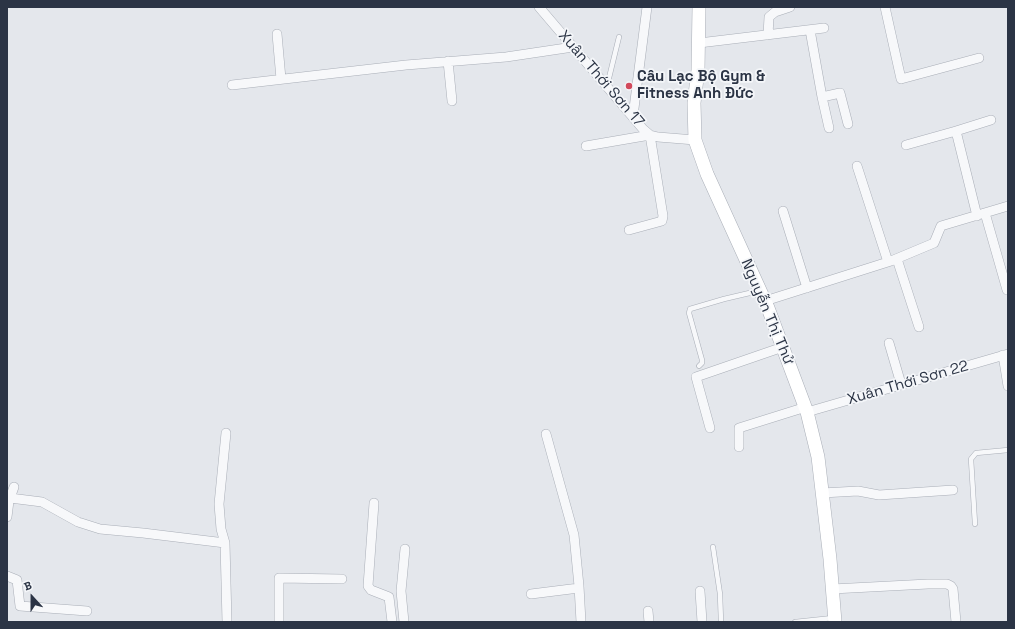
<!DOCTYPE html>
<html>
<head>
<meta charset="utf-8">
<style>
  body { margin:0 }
  #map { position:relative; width:1015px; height:629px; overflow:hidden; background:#e4e7ec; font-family:"Space Grotesk",sans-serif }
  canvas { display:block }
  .frame { position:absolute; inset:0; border:8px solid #2b3445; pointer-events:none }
  .north { position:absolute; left:12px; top:577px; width:40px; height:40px; -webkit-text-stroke:3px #f4f6f9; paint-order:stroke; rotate:339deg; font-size:11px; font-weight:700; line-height:16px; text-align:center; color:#2b3445 }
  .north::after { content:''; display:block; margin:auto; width:14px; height:18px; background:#2b3445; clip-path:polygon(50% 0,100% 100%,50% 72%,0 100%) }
</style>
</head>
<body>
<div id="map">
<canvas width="1015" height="629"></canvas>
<div class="frame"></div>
<div class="north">B</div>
</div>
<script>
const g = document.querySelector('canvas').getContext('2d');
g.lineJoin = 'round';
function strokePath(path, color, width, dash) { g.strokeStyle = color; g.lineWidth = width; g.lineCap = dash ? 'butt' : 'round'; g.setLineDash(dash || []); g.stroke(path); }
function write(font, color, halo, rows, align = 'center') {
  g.font = font + ' "Space Grotesk",sans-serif'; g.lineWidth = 3.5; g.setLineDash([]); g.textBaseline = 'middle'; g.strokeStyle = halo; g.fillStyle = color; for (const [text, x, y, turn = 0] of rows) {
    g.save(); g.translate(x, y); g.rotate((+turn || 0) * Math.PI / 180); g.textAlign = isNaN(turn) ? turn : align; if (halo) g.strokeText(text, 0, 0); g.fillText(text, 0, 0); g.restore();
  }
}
const lane = new Path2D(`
  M607,86L619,37
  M699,366L702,363V360L689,313L690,309L724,299L758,291
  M975,524L971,459L976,453L1008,450
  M713,547L720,594L721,622
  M795,622L833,618`);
const street = new Path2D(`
  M539,7L643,129L650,135L658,137L695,140
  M885,7L901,79L979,58
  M810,30L822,97L840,93L848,124
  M277,34L281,79
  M768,35L769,17L775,12L790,7
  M699,43L824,28
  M448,61L452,101
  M232,85L406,65L506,57L573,47
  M822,97L829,128
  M633,116L647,7
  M956,131L991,120
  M906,145L956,131L977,216
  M586,146L650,135L663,216L662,221L629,230
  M857,166L888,262
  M783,211L807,288
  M985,213L1007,290
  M897,259L919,327
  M765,301L891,261L934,243L941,226L1008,206
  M889,343L901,384
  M1003,355L1008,386
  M807,412L1008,354
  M710,428L696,377L783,347
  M226,433L219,504L221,529L225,543L227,622
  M546,434L574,535L579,586L581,622
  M739,447V428L806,407
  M822,493L858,491L879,495L953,490
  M10,498L42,502L78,522L100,529L143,533L225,543
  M374,503L368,586L371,590L389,597L392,622
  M7,517L9,501L14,487
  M7,576L17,580L20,606L87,611
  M832,589L928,584H947L951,586L953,589L956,622
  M700,591L702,622
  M531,594L579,588
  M648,611L649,622
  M279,622V578L342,579
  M404,622L401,591L405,549`);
const secondary = new Path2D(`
  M699,7L698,70L694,103L695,140L707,174L768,308L807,412L818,457L830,559L835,622`);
strokePath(lane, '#a9aeb7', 5.5);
strokePath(street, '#a9aeb7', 10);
strokePath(secondary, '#a9aeb7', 14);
strokePath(lane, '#f7f8fa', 4.5);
strokePath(street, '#f7f8fa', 9);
strokePath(secondary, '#fff', 13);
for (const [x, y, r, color] of [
  [629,86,4,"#d1495b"]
]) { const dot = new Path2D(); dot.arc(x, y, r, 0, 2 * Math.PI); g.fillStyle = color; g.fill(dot); strokePath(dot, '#f4f6f9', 1.5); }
write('bold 15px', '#2b3445', '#f4f6f9', [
  ["Câu Lạc Bộ Gym &",637,77],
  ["Fitness Anh Đức",637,94]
], 'left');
write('15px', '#2b3445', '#f4f6f9', [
  ["Xuân Thới Sơn 17",601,79,49],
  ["Nguyễn Thị Thử",767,312,67],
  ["Xuân Thới Sơn 22",908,383,-16]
]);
</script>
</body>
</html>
